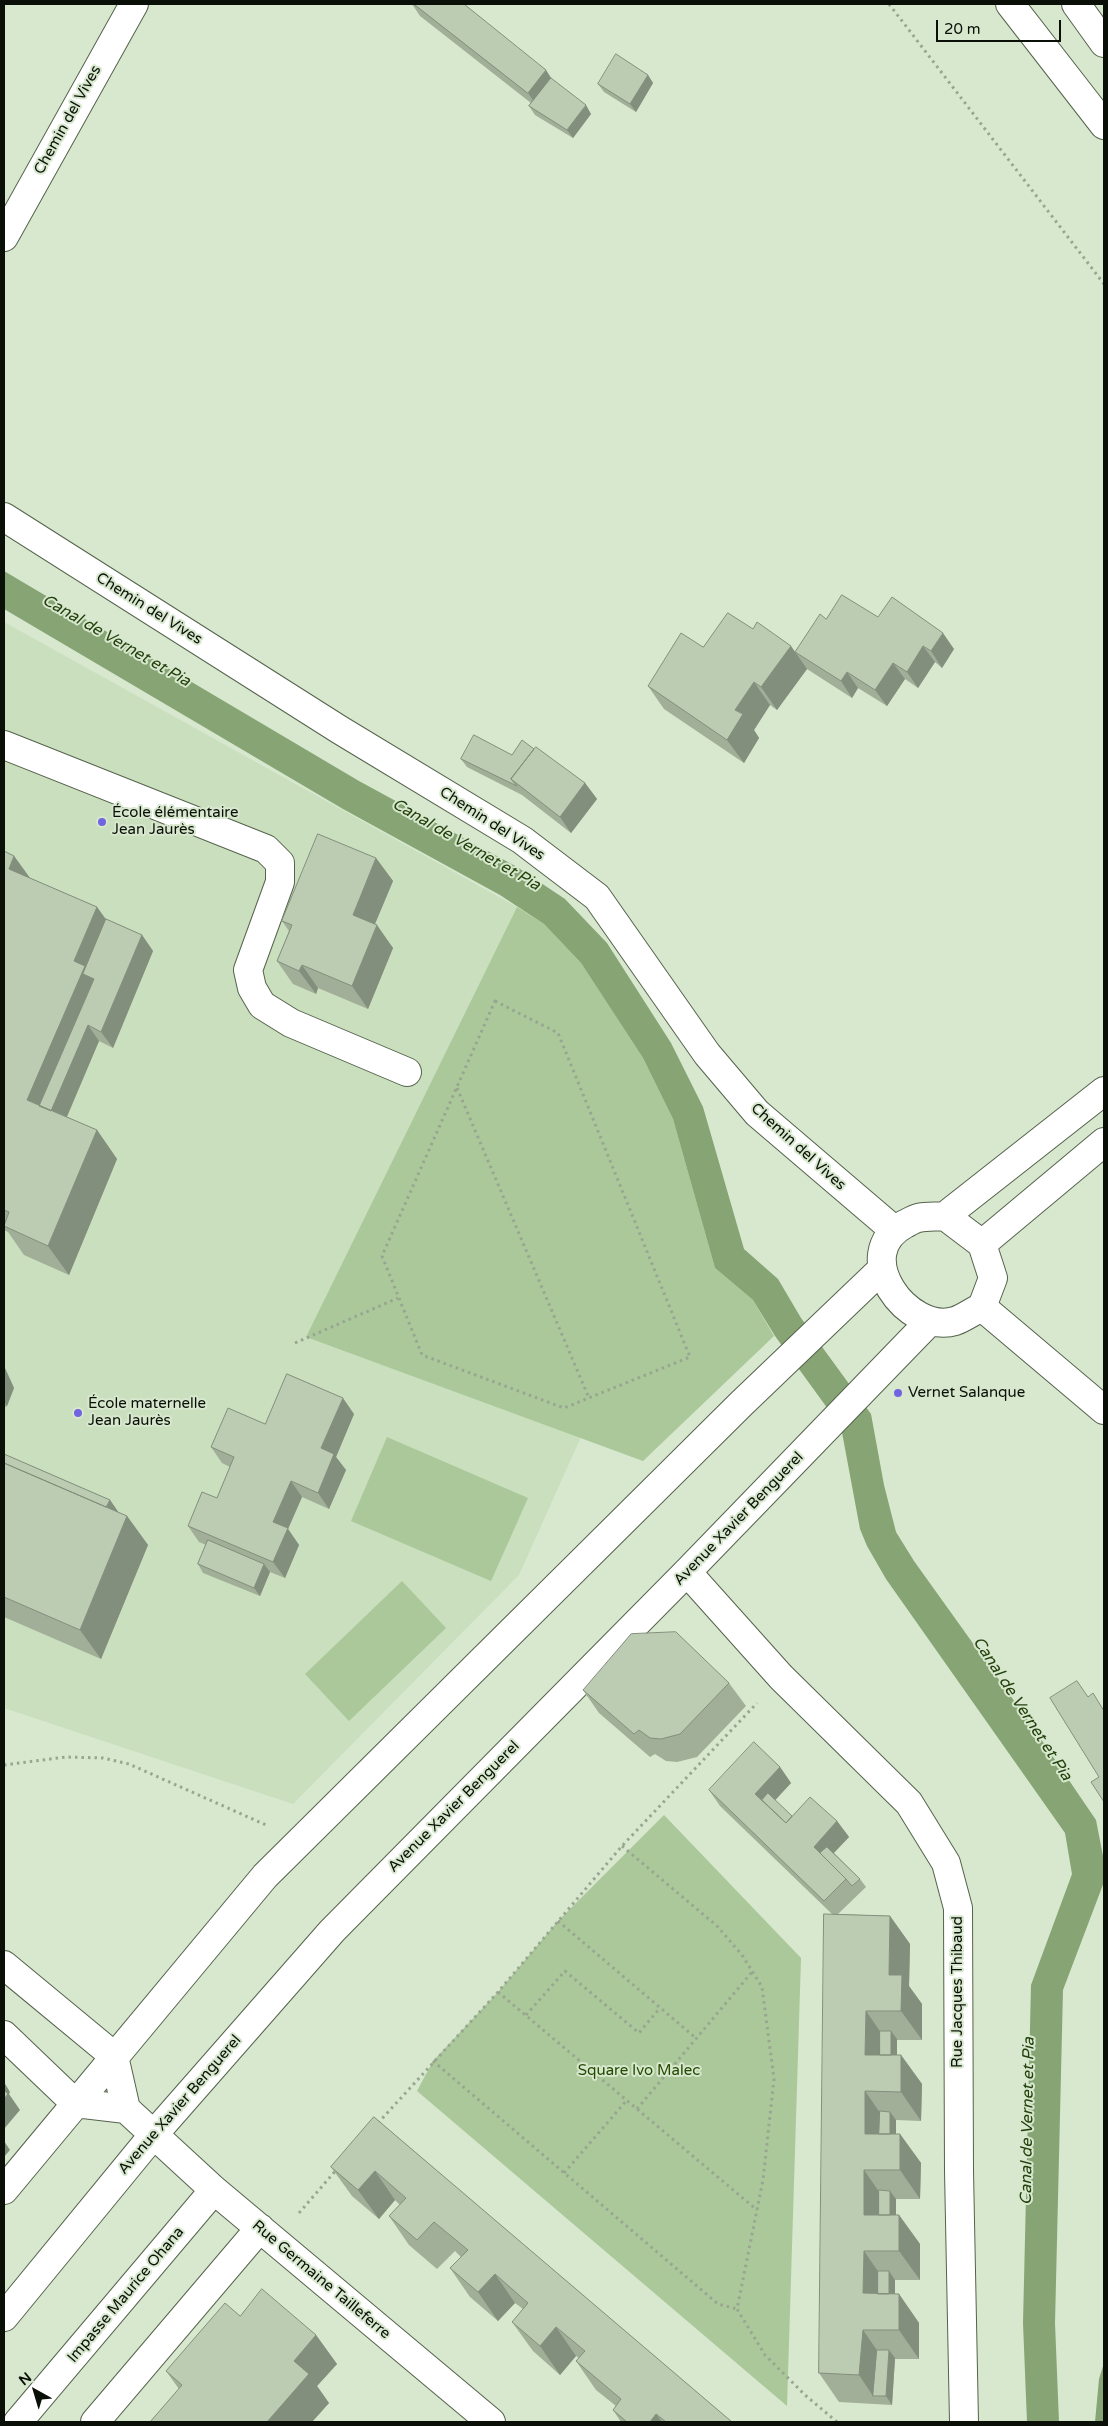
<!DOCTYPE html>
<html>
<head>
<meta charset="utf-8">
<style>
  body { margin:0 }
  #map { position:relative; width:1108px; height:2426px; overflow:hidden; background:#d7e8ce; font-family:"Varela Round",sans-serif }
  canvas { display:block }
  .frame { position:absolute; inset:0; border:5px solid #0a1007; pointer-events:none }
  .north { position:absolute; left:10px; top:2366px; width:50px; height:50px; -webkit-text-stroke:4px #d7e8ce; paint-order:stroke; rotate:321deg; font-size:14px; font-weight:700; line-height:20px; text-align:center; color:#0a1007 }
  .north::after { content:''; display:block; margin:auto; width:18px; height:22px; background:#0a1007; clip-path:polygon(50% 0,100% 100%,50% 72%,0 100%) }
  .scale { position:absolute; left:936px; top:20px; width:125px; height:22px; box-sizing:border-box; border:2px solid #0a1007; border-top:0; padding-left:6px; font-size:15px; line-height:18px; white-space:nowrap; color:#0a1007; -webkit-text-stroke:4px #d7e8ce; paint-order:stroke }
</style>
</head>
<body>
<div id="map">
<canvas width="1108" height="2426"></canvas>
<div class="frame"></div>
<div class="north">N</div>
<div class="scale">20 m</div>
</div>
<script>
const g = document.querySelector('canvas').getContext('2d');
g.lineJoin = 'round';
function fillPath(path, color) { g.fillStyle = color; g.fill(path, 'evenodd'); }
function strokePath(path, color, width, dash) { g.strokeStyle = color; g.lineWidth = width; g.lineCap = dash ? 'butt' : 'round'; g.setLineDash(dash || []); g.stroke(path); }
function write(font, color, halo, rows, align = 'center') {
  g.font = font + ' "Varela Round",sans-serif'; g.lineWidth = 4; g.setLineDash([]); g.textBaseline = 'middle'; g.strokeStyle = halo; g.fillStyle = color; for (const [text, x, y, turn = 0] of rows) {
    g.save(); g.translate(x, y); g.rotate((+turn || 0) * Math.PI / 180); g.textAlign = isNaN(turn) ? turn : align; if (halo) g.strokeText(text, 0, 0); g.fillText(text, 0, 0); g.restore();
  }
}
fillPath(new Path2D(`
  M4,622L517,907L306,1337L581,1437L519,1575L293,1804L4,1708Z`), '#cadfbe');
fillPath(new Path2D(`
  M517,907L544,924L581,963L643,1058L673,1119L715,1268L753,1300L774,1336L643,1461L306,1337Z
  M387,1437L528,1498L491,1581L351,1521Z
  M402,1581L446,1628L349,1721L305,1674Z
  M664,1815L801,1958L787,2406L417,2091L433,2061L498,1992L558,1921Z`), '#aac899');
fillPath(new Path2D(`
  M4,571L359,781L517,867L565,899L607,943L671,1043L703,1107L744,1249L778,1279L801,1318L871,1414L884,1485L896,1532L914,1561L1030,1723L1096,1820L1103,1856L1104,1882L1063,1990L1055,2323L1059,2422H1027L1023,2323L1031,1985L1072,1874L1065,1833L886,1579L867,1546L860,1529L841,1427L775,1336L753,1300L715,1268L673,1119L643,1058L581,963L544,924L500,895L343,809L4,609Z
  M1104,2363V2422H1095L1099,2379Z`), '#86a474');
const minor = new Path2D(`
  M4,237L134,4
  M4,517L340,730L522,840L597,897L707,1054L757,1113L894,1230
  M4,745L266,849L280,863V882L248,970L252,988L262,1005L291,1023L407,1072
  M945,1216L982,1244L993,1278L982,1307C973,1311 964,1318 955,1321C908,1335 848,1254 905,1224C909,1222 914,1219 918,1218C927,1216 937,1217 945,1216Z
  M945,1216L1104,1091
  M982,1244L1104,1142
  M982,1307L1104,1410
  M687,1572L781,1677L909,1803L946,1863L958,1908L959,2171L964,2422
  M4,1965L114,2056L126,2109
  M4,2035L75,2103L126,2109L214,2190L491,2422
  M4,2190L265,1876L741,1404L882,1269
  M4,2317L154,2134L332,1931L687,1572L930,1321
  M18,2422L214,2190
  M95,2422L260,2228`);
const major = new Path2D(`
  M1010,4L1104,125
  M1076,4L1104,43`);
strokePath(minor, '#55634c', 30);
strokePath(major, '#55634c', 30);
strokePath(new Path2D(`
  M889,4L1104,284
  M495,1001L558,1033L690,1357L564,1408L422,1355L382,1256Z
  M457,1088L589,1398
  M295,1343L398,1298
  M4,1765L66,1757L103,1758L129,1764L266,1825
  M622,1846L717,1926L742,1955L762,1987L774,2079L763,2180L737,2309L765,2355L805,2395L837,2422
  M558,1921L697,2039
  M498,1992L757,2210
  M526,2015L565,1971L639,2033L659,2009
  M433,2061L718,2304L737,2309
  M637,2109L752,1972
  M378,2123L498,1992L622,1846L757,1703
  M564,2173L627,2100
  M299,2213L337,2169`), '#98a691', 3, [2.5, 4]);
strokePath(minor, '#fff', 28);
strokePath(major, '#fff', 28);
fillPath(new Path2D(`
  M412,4H464L591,114L573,138L535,115L529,106L531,103L420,16Z
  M648,75L653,83L636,112L604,92L598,84Z
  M878,617L954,649L942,668L935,662L918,688L905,679L887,706L858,688L852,698L807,669L777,710L770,705L754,730L759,738L744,763L664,709L648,686L703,647L753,629L795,652L826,619Z
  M534,749L585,783L597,799L571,833L522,795L467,767L461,759L512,755Z
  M4,851L14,856L30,878L97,907L106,919L142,935L153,951L113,1048L99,1041L67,1117L97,1130L117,1159L69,1275L24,1255L8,1232L4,1230Z
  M376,858L393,881L375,924L393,948L368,1009L318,988L316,994L293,984L277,961L289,931L282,921Z
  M4,1366L14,1388L7,1406L4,1408Z
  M354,1414L336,1457L346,1470L329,1509L302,1497L288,1529L299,1545L285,1578L270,1572L260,1596L203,1573L198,1564L206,1545L199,1542L188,1526L217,1498L230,1467L222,1463L211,1447L265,1424Z
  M4,1454L110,1500L119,1513L127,1516L148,1545L101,1659L4,1617Z
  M729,1683L746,1706L697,1757L677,1762L666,1761L655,1754L650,1757L599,1713L583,1690Z
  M780,1767L791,1783L775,1800L792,1816L837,1821L849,1837L834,1853L860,1879L866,1887L838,1914L890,1916L910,1944L909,1986L922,2004V2040H897V2055H901L922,2084L921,2121L896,2120V2134H900L921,2163L920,2199H896V2215H899L920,2244V2280H895V2294H899L919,2323V2359H895L892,2405L839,2402L819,2373L832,1914L720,1806L709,1790Z
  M374,2117L732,2422H621L613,2410L616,2406L596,2390L576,2361L579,2358L576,2356L560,2375L533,2351L512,2322L523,2309L515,2303L498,2321L470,2297L450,2268L461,2257L455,2251L437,2269L409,2245L389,2216L400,2205L395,2200L379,2219L352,2196L331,2167Z
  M240,2316L316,2335L337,2364L317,2386L329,2403L312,2422H150L179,2389L166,2371Z`), '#a1af99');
fillPath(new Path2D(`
  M546,70L557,87L539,109L528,93Z
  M648,75L653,83L636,112L630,104Z
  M586,105L591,114L573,138L567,130Z
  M943,633L954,649L942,668L931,651Z
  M791,646L807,669L777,710L761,687Z
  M923,646L935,662L918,688L907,672Z
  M893,663L905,679L887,706L875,690Z
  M847,672L858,688L852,698L841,681Z
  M754,682L770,705L754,730L759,738L744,763L727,740L735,710Z
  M585,783L597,799L571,833L560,817Z
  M14,856L35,885L9,869Z
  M376,858L393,881L369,938L353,915Z
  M97,907L117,936L88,1025L99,1041L59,1135L27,1100L74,961Z
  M377,925L393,948L368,1009L352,986Z
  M142,935L153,951L113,1048L101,1032Z
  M302,965L318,988L316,994L299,971Z
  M97,1130L117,1159L69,1275L48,1246Z
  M4,1366L14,1388L7,1406L4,1402Z
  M343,1398L354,1414L336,1457L346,1470L329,1509L318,1493L321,1448Z
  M291,1481L302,1497L288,1529L299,1545L285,1578L273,1562V1522Z
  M110,1500L121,1516L103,1515Z
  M127,1516L148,1545L101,1659L80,1630Z
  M264,1564L270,1572L260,1596L254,1588Z
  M780,1767L791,1783L768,1808L755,1794Z
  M837,1821L849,1837L826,1861L814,1847Z
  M890,1916L910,1944L909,1986L922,2004V2040L901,2011L889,1975Z
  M866,2011L886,2040V2075L865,2055Z
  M891,2031L897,2039V2084L891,2075Z
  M901,2055L922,2084L921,2121L901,2092Z
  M4,2082L10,2092L9,2094L20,2110L4,2129Z
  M865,2091L885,2120V2155L865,2134Z
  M890,2112L896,2120V2163L890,2155Z
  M900,2134L921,2163L920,2199L900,2170Z
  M4,2141L10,2150L4,2157Z
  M864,2170L884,2199V2235L864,2215Z
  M375,2171L395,2200L379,2219L358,2190Z
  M890,2191L896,2199V2244L890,2235Z
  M899,2215L920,2244V2280L899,2251Z
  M864,2251L884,2280V2314L863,2293Z
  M889,2271L895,2280V2322L889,2314Z
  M495,2274L515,2303L498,2321L478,2292Z
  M899,2294L919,2323V2359L899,2330Z
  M556,2327L576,2356L560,2375L540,2346Z
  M863,2330L883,2359L873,2396L859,2375Z
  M316,2335L337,2364L317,2386L329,2403L312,2422H267L294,2361Z
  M889,2350L895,2358L892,2405L886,2396Z
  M656,2414L662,2422H650Z`), '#838f7d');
const building = new Path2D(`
  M414,4H464L546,70L528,93Z
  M616,54L648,75L630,104L598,84Z
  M551,78L586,105L567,130L529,106Z
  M842,595L878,617L892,597L943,633L931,651L923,646L907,672L893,663L875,690L847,672L841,681L795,652L820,614L826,619Z
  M728,613L753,629L757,622L791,646L761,687L754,682L735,710L743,714L727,740L648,686L681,633L703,647Z
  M474,735L512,755L522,740L534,749L511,779L517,786L461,759Z
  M536,747L585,783L560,817L511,779Z
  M318,834L376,858L353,915L377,925L352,986L302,965L299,971L277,961L292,925L282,921Z
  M4,851L14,856L9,869L97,907L74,961L85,966L27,1100L97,1130L48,1246L4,1226L9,1212L4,1210Z
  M106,919L142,935L101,1032L88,1025L51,1111L39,1106L94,979L83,974Z
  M287,1374L343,1398L321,1448L334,1454L318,1493L291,1481L273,1522L288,1528L273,1562L188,1526L202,1492L217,1498L234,1457L211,1447L228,1408L265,1424Z
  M4,1454L110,1500L106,1507L4,1463Z
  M4,1463L127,1516L80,1630L4,1597Z
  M208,1540L264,1564L254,1588L198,1564Z
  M676,1632L729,1683L680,1734L661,1739L650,1738L639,1730L634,1734L583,1690L631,1634Z
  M1077,1681L1088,1697L1093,1693L1104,1711V1802L1091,1782L1099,1777L1050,1698Z
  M754,1742L780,1767L755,1794L786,1823L810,1797L837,1821L814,1847L846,1879L824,1901L709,1790Z
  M768,1793L792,1816L786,1823L762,1800Z
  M827,1847L860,1879L852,1886L846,1879L820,1853Z
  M824,1914L890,1916L889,1975H902L901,2011H866L865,2055H901V2092L865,2091V2134H900V2170H864V2215H899V2251H864L863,2293L899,2294V2330H863L859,2375L819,2373Z
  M880,2031H891V2055H880Z
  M4,2090L8,2094L4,2099Z
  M880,2111L890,2112V2134H879Z
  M374,2117L732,2422H666L656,2414L650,2422H627L613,2410L621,2399L576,2361L585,2351L556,2327L540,2346L512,2322L528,2303L495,2274L478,2292L450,2268L468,2250L434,2222L417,2240L389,2216L406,2198L375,2171L358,2190L331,2167Z
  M879,2190L890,2191V2215H879Z
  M878,2271H889V2294H878Z
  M262,2289L316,2335L294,2361L309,2374L267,2422H150L182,2385L166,2371L225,2303L240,2316Z
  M877,2350H889L886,2396H873Z`);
fillPath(building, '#bbccb2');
strokePath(building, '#838f7d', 1);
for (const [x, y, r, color] of [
  [102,822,5,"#7264df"],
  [898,1393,5,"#7264df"],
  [78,1413,5,"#7264df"]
]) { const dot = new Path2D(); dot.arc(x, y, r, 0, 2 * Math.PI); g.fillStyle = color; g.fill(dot); strokePath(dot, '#d7e8ce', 2); }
write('15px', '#0a1007', '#d7e8ce', [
  ["Chemin del Vives",68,120,-61],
  ["Chemin del Vives",149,609,32],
  ["Chemin del Vives",492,824,33],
  ["Chemin del Vives",798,1147,42],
  ["Avenue Xavier Benguerel",739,1519,-46],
  ["Avenue Xavier Benguerel",454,1807,-45],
  ["Rue Jacques Thibaud",958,1992,-90],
  ["Avenue Xavier Benguerel",180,2105,-49],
  ["Rue Germaine Tailleferre",321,2280,40],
  ["Impasse Maurice Ohana",126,2295,-50]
]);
write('15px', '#0a1007', '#d7e8ce', [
  ["École élémentaire",112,813],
  ["Jean Jaurès",112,830],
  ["Vernet Salanque",908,1393],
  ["École maternelle",88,1404],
  ["Jean Jaurès",88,1421]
], 'left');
write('15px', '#244900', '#d7e8ce', [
  ["Square Ivo Malec",639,2071]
]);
write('italic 16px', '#23400c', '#d7e8ce', [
  ["Canal de Vernet et Pia",116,641,30],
  ["Canal de Vernet et Pia",466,845,30],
  ["Canal de Vernet et Pia",1022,1709,57],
  ["Canal de Vernet et Pia",1028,2121,-89]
]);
</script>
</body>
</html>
